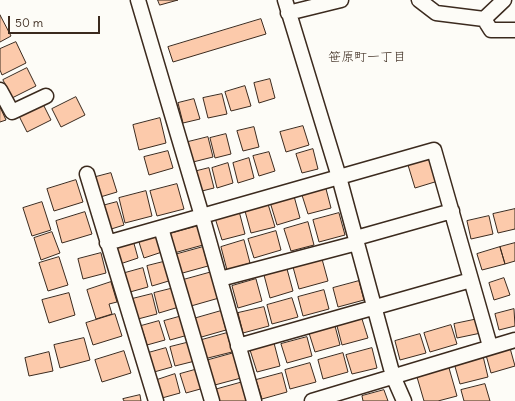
<!DOCTYPE html>
<html>
<head>
<meta charset="utf-8">
<style>
  body { margin:0 }
  #map { position:relative; width:515px; height:401px; overflow:hidden; background:#fdfcf7; font-family:Delius,sans-serif }
  canvas { display:block }
  .scale { position:absolute; left:8px; top:16px; width:92px; height:18px; box-sizing:border-box; border:2px solid #3b2a1e; border-top:0; padding-left:5px; font-size:12px; line-height:14px; white-space:nowrap; color:#3b2a1e; -webkit-text-stroke:3px #fdfcf7; paint-order:stroke }
</style>
</head>
<body>
<div id="map">
<canvas width="515" height="401"></canvas>
<div class="scale">50 m</div>
</div>
<script>
const g = document.querySelector('canvas').getContext('2d');
g.lineJoin = 'round';
function fillPath(path, color) { g.fillStyle = color; g.fill(path, 'evenodd'); }
function strokePath(path, color, width, dash) { g.strokeStyle = color; g.lineWidth = width; g.lineCap = dash ? 'butt' : 'round'; g.setLineDash(dash || []); g.stroke(path); }
function write(font, color, halo, rows, align = 'center') {
  g.font = font + ' Delius,"Klee One",sans-serif'; g.lineWidth = 4; g.setLineDash([]); g.textBaseline = 'middle'; g.strokeStyle = halo; g.fillStyle = color; for (const [text, x, y, turn = 0] of rows) {
    g.save(); g.translate(x, y); g.rotate((+turn || 0) * Math.PI / 180); g.textAlign = isNaN(turn) ? turn : align; if (halo) g.strokeText(text, 0, 0); g.fillText(text, 0, 0); g.restore();
  }
}
const building = new Path2D(`
  M158,0H178L160,5Z
  M0,15L11,36L0,42Z
  M261,19L266,34L173,62L168,47Z
  M16,42L26,63L2,75L0,70V49Z
  M27,68L36,86L12,98L3,80Z
  M270,79L275,98L259,103L254,83Z
  M245,86L251,106L231,111L225,92Z
  M222,94L227,114L208,118L203,98Z
  M76,97L85,115L61,127L52,109Z
  M194,99L200,119L183,123L178,103Z
  M42,102L51,120L27,132L18,114Z
  M0,107L6,120L0,122Z
  M160,118L166,143L139,150L133,125Z
  M303,126L309,145L286,152L280,132Z
  M254,127L259,147L243,151L237,131Z
  M226,134L231,154L215,158L210,138Z
  M208,137L213,157L189,163L184,143Z
  M313,149L318,169L302,173L296,154Z
  M168,151L173,168L149,175L144,157Z
  M269,152L275,171L259,176L253,156Z
  M249,158L254,178L238,183L233,163Z
  M432,158L438,181L415,188L408,165Z
  M228,163L233,183L217,188L212,168Z
  M209,168L214,188L198,192L193,172Z
  M111,173L117,192L97,198L92,178Z
  M76,180L83,202L54,211L47,189Z
  M177,184L184,209L157,216L150,191Z
  M325,185L331,208L308,214L301,192Z
  M146,191L152,216L125,223L119,198Z
  M294,196L300,218L277,225L270,202Z
  M42,202L51,230L32,236L23,208Z
  M117,202L124,225L105,231L98,207Z
  M268,204L275,227L251,233L245,211Z
  M515,209V229L498,233L493,214Z
  M239,211L245,234L222,240L215,218Z
  M85,212L92,234L62,243L56,221Z
  M339,213L345,235L319,242L313,220Z
  M489,216L493,234L471,239L467,221Z
  M308,222L314,245L291,251L284,229Z
  M198,226L203,245L174,253L169,234Z
  M276,231L281,250L254,258L248,239Z
  M52,232L60,253L41,260L34,238Z
  M156,234L162,252L144,258L138,239Z
  M133,240L138,258L120,264L115,245Z
  M244,240L250,263L227,270L221,247Z
  M515,243V261L505,264L500,247Z
  M203,247L208,266L179,274L174,255Z
  M500,247L505,264L482,270L477,254Z
  M101,253L106,273L83,279L78,259Z
  M59,257L68,285L48,291L39,263Z
  M322,259L328,281L299,289L293,267Z
  M167,261L172,280L152,286L147,266Z
  M143,268L148,287L130,292L125,273Z
  M287,269L293,291L270,298L264,275Z
  M212,272L219,298L191,306L183,280Z
  M504,278L510,295L494,300L489,283Z
  M256,279L262,301L238,308L232,286Z
  M359,281L364,300L338,307L333,288Z
  M111,282L117,302L109,304L112,314L96,319L87,290Z
  M174,288L179,307L159,313L154,293Z
  M324,290L329,309L303,316L298,297Z
  M69,293L75,315L49,323L42,300Z
  M152,294L157,314L138,319L132,299Z
  M292,298L298,317L272,324L267,305Z
  M264,307L269,326L243,333L238,313Z
  M514,309L515,326L499,330L495,314Z
  M221,311L226,330L198,338L193,319Z
  M115,314L122,336L93,345L86,323Z
  M182,316L188,335L170,340L164,321Z
  M362,319L368,338L342,345L337,326Z
  M478,319L481,333L457,338L454,324Z
  M159,321L165,340L147,345L141,326Z
  M451,325L457,344L430,352L424,333Z
  M335,326L340,345L315,352L309,333Z
  M227,333L232,352L204,359L198,341Z
  M420,334L426,353L400,360L395,341Z
  M307,337L312,356L287,363L281,344Z
  M84,338L90,360L60,368L54,345Z
  M190,342L195,361L175,366L170,347Z
  M274,343L280,366L257,372L250,350Z
  M166,348L172,367L154,372L148,353Z
  M372,348L377,368L352,374L346,355Z
  M510,348L515,366L491,373L486,355Z
  M124,351L131,373L102,382L95,360Z
  M49,352L53,371L29,376L25,358Z
  M234,353L241,378L211,386L205,361Z
  M343,353L348,372L323,379L318,360Z
  M483,356L488,377L460,384L454,363Z
  M310,363L316,382L290,389L285,370Z
  M449,368L457,396L438,401H424L417,377Z
  M198,369L204,388L186,393L180,374Z
  M282,373L287,392L262,399L256,380Z
  M175,374L180,393L162,398L157,380Z
  M243,382L248,401H217L214,390Z
  M485,384L490,401H464L461,390Z
  M384,390L388,401H363L362,396Z
  M140,395L141,401H124L123,399Z`);
fillPath(building, '#fccaab');
strokePath(building, '#3b2a1e', 1);
const minor = new Path2D(`
  M138,0L202,216L254,401
  M285,0L339,177L393,376L404,401
  M419,0L436,13L484,19L491,30H515
  M288,13L341,0
  M484,19L504,0
  M0,90L12,112L46,96
  M87,174L156,401
  M161,228L212,401
  M356,238L452,211
  M107,243L434,150L490,346
  M220,279L357,243
  M238,346L471,280
  M312,401L515,340`);
strokePath(minor, '#3b2a1e', 17);
strokePath(minor, '#fdfcf7', 14);
write('13px', '#3b2a1e', '#fdfcf7', [
  ["笹原町一丁目",367,57]
]);
</script>
</body>
</html>
